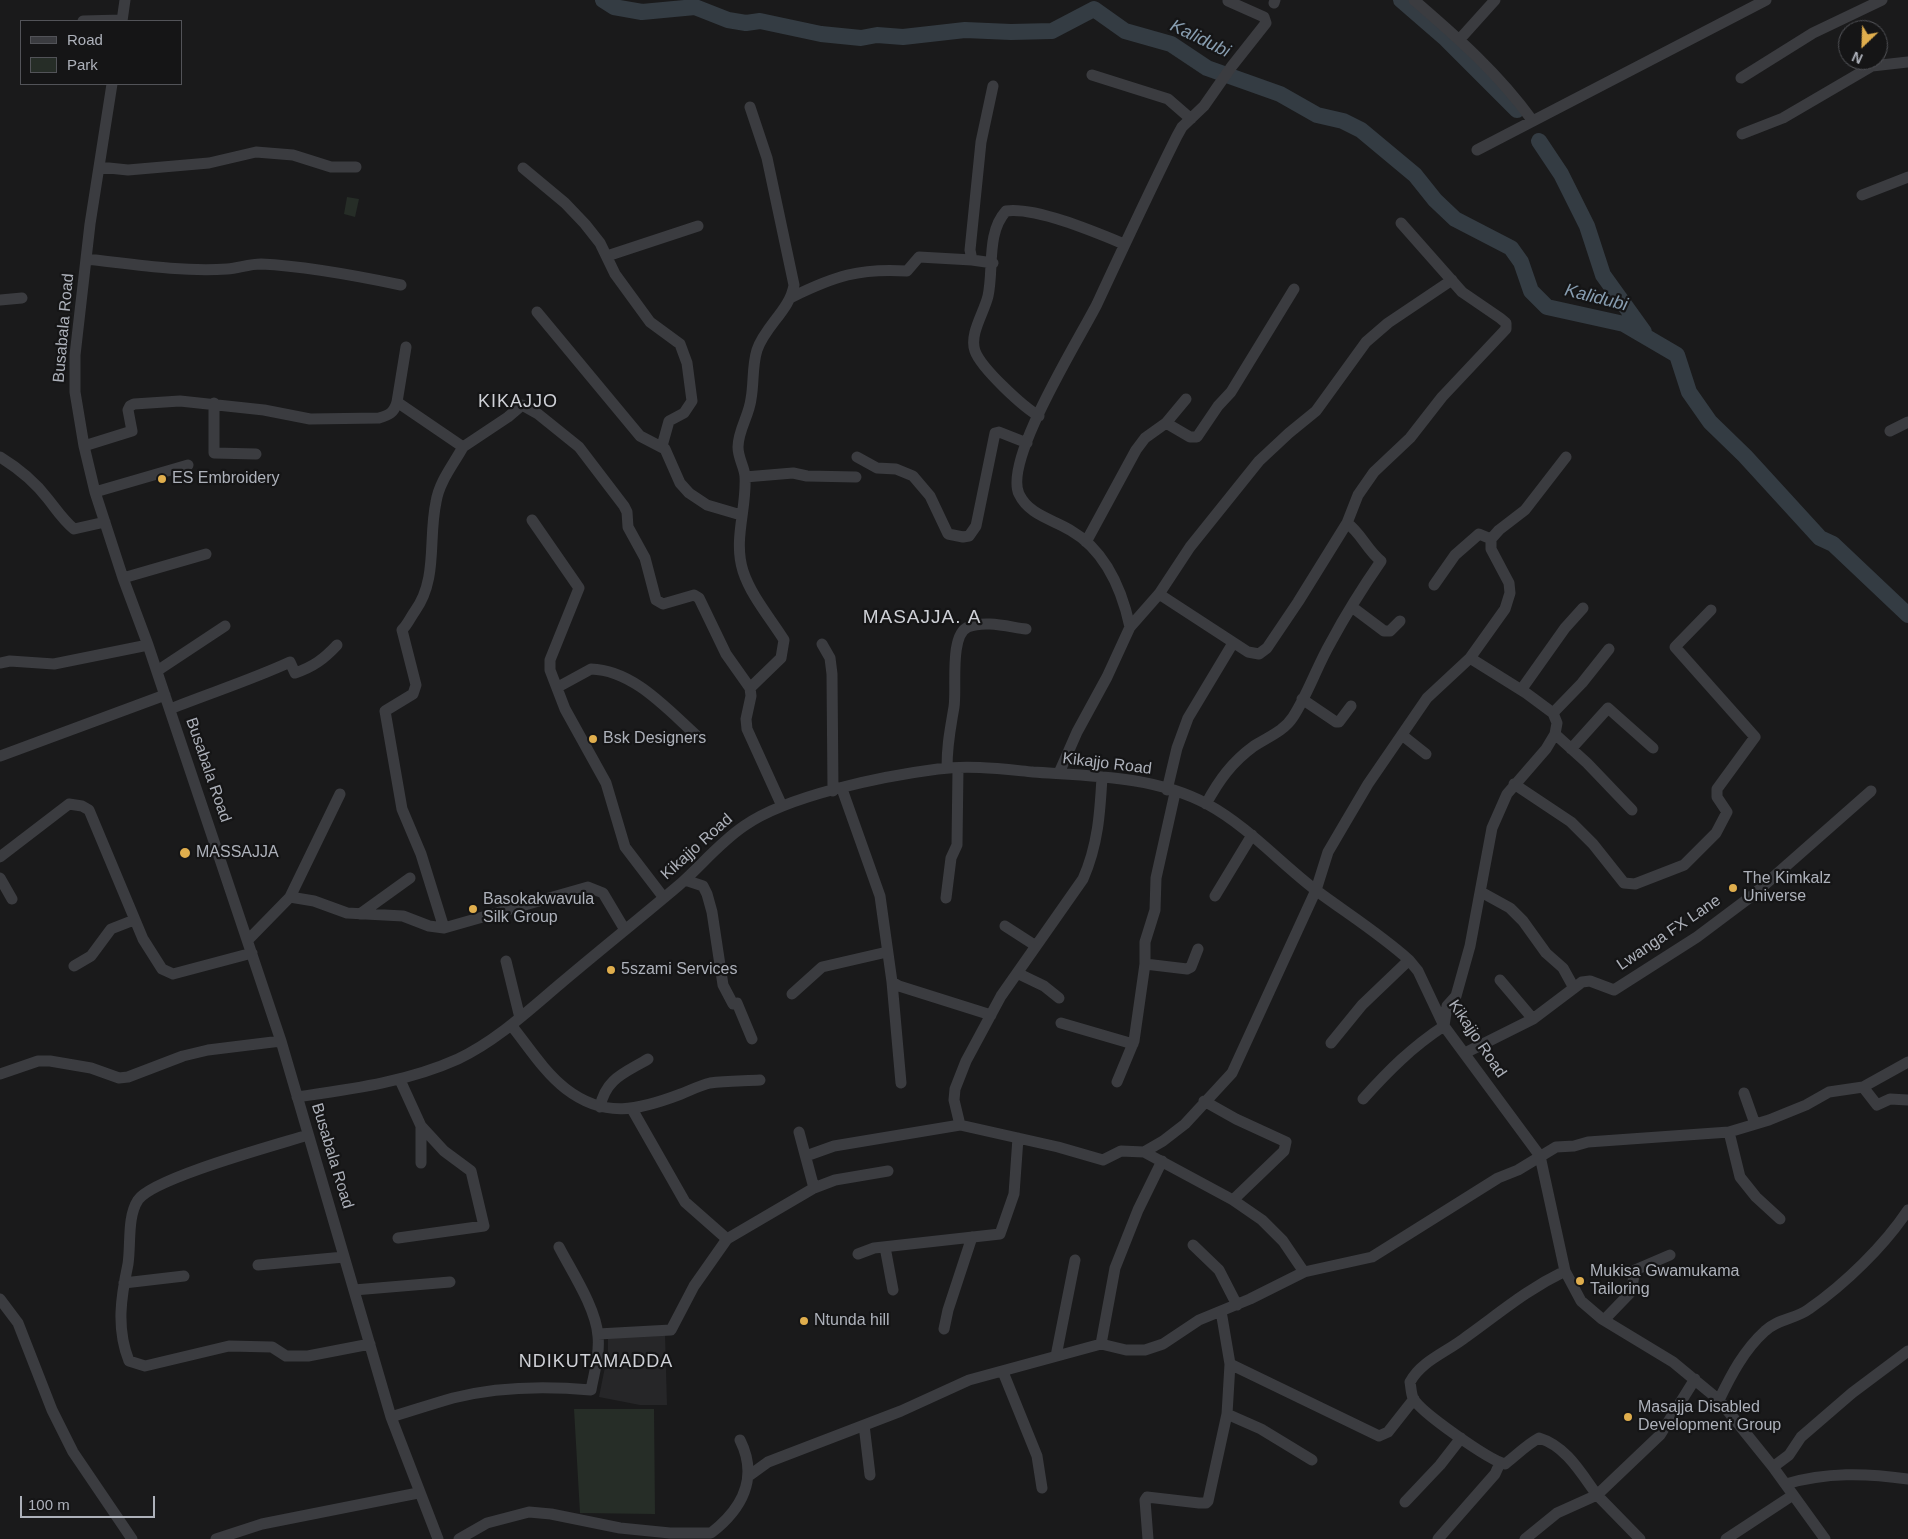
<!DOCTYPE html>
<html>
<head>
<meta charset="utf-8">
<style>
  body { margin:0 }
  #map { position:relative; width:1908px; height:1539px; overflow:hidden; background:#1a1a1b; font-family:Helvetica,sans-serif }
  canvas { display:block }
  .legend { position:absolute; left:20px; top:20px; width:162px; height:65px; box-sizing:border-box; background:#151516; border:1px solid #525358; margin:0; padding:6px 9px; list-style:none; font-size:15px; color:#adb1ba }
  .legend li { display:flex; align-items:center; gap:10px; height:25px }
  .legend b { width:25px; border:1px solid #525358 }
  .north { position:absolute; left:1838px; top:20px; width:50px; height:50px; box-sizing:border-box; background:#151516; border:1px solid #525358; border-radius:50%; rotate:204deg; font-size:14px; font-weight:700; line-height:20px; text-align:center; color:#adb1ba }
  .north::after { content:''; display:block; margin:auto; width:18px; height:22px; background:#e0ae4d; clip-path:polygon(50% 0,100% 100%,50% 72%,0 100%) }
  .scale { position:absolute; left:20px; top:1496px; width:135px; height:22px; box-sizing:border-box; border:2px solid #adb1ba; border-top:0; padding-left:6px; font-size:15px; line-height:18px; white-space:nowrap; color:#adb1ba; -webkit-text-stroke:4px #151516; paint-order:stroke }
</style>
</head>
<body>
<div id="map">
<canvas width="1908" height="1539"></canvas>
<ul class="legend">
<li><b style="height:6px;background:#3b3c40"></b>Road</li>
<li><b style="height:14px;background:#262d27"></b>Park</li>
</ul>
<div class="north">N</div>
<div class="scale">100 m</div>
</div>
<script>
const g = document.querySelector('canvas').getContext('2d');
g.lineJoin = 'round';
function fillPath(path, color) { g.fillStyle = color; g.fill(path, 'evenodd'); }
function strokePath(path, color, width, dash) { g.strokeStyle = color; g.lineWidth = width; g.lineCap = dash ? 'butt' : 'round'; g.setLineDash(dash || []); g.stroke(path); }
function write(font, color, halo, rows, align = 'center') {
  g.font = font + ' Helvetica,sans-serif'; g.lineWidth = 4.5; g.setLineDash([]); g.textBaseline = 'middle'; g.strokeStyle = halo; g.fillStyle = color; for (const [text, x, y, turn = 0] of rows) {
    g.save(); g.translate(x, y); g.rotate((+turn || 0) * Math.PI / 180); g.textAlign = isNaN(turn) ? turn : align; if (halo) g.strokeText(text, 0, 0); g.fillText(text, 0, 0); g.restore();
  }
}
fillPath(new Path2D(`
  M665,1334L667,1405H640L599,1397L608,1352V1337Z`), '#262628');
fillPath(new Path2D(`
  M347,197L359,199L355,217L344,214Z
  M574,1409H654L655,1514L580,1513Z`), '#262d27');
strokePath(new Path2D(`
  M603,0L614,7L642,12L695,7L728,20L746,23L760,21L821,34L861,38L877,35L903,37L965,30L1011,32L1052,31L1094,9L1125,31L1171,44L1207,68L1280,94L1317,115L1343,121L1361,130L1415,175L1435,200L1455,219L1511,248L1521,262L1531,291L1547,307L1624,324L1677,355L1689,392L1710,422L1745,456L1820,538L1833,544L1908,615
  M1401,0L1446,39L1517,110
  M1539,141L1561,174L1587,226L1603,275L1644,332`), '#343c43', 16);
strokePath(new Path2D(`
  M1414,0C1457,37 1499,74 1532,120
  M1274,3L1275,0
  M83,21L122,20
  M122,21L125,0
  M1459,40L1495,0
  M1092,75L1168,99L1191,119
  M1741,78L1813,33L1882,0
  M112,84L90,224L75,355V392L84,446L95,492L123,578L148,645L281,1041L391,1417L438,1539
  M750,107L767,158L794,285C790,310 765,326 757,350C752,366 754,383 751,399C749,416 738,430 738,447C738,458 744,466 745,476C747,509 733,539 743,571C751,596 771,619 784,640L781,658L750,688
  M1742,134L1783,118L1872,66L1908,62
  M1477,150L1766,0
  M99,167L128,170L209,163L256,152L293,155L331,167H356
  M523,168L565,203L585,224L600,243L615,274L650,322L680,344L687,363L692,401L684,413L669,421L662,446
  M1862,195L1908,177
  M607,256L698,226
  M86,259C132,264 180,272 227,269C239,268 249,264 261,264C304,266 358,276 401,285
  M993,263L972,260L970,250L981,142L993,86
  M792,297C835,276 859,268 907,271L919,257L972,260
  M0,300L22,298
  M537,312L640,436L665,449L680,483L689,493L707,505L741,515
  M397,402L463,447C453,465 439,482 436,502C428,539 438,579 415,611C410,618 408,624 402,630L416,685L413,694L385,711L402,809L421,854L444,928
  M214,403V453L256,454
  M1039,416C1023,407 981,368 975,351C969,334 984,313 988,296C994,269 986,233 1006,211C1036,207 1095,232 1124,244
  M1166,423L1190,437H1197L1218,406L1231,392L1294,289
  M1890,431L1908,422
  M84,446L132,431L128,410L130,406L134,404L180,401L264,410L310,419L379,418C389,415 394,413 397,402L406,347
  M463,447L508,417L522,405L538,414L579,447L624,506L627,512L628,527L645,558L656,600L663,604L694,595L699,598L726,654L750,688L751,696L746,719L747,729L782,806
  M0,457C18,468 35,482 48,499C56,509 63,520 74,529L105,522
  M857,457L877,468L896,469L913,476L930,496L948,534L963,537L969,536L976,526L995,433L999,432L1027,443
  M745,477L793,473L807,476L856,477
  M95,492L188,465
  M532,520L579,588L550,660V670L565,709L606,783L625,847L664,898
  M1086,542L1136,450L1145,438L1166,423L1186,399
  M123,578L206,554
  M1434,585L1455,555L1479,534L1491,539
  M1159,594L1248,652L1259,654L1267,648L1298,602L1347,523L1358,495L1374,472L1410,438L1442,397L1506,329V323L1500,318L1462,292L1401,223
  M1352,607L1384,631H1390L1400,621
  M1130,627C1122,590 1105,550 1070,530C1052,519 1029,515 1019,494C1003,460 1080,338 1097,304C1123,248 1149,192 1177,136L1182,127L1204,106L1232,66L1266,23L1264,17L1228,1
  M822,644L830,658L832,674L833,791
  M0,663L10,661L54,664L148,645
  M157,671L225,626
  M558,687L591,669C633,670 667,709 696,735
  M1521,690L1565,628L1583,608
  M1302,699L1336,722H1339L1351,706
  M170,709C210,693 251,680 290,662L295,673C313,667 324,659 337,645
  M1553,713L1582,683L1609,649
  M1555,734L1587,763L1632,810
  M1402,735L1426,754
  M1571,749L1608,708L1653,748
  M0,756L165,695
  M947,768C947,744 950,731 954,707C957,689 949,635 968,627C985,620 1009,627 1026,629
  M1059,773L1077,732L1107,677L1130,627L1159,594L1190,547L1259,461L1289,433L1316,411L1366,342L1388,323L1452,280
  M1514,784L1571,822L1593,844L1624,883L1635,884L1684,865L1716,833L1727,812L1717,797V789L1755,737L1675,647L1711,610
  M842,789L880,896L892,982L899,986L991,1015
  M1167,790L1177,748L1188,718L1233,643
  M1206,804C1219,780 1232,762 1254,746C1268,737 1284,731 1293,717C1308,694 1317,666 1331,642C1346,614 1363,587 1381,561C1367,550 1361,533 1347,523
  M0,857L69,804L82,806L89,810L143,939L162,969L173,974L252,953
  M0,878L12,899
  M685,880L703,886L707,894L712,912L723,985L733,1004L737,1003L752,1039
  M1481,892L1510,908L1523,921L1546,953L1563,968L1574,988
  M1215,896L1252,835
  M290,897L314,901L347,913L403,916L429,926L444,928L588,887L603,893L625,930
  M946,898L951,858L957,845L958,768
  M360,914L410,878
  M1005,926L1036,946
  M248,940L290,897L340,794
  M506,961L520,1018
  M1145,964L1187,969L1191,967L1198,949
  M74,966L91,956L111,929L134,920
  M1017,973L1044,986L1059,998
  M1500,980L1533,1019
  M892,982L901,1083
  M792,994L822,967L887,952
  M1061,1023L1133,1044
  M511,1025C528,1046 544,1072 566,1089C605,1119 639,1110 681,1094C691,1090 701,1085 710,1083C726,1081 744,1081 760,1080
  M1331,1043L1362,1005L1409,960
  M1465,1053L1533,1019L1582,982L1590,981L1614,990L1697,937L1753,895L1871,791
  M0,1074L38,1061H50L91,1068L119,1078L128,1077L183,1056L208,1050L281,1041
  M1117,1082L1134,1041L1145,964V942L1155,910L1156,878L1175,793
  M1863,1087L1877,1105L1890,1099L1908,1100
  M1744,1093L1755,1124
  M297,1097C352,1089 407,1082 458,1059C496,1041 528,1011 560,984C599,951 639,919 678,886C700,867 719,843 744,826C788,795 884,776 938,769C970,765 1001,769 1033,772C1091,776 1155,776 1207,804C1249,827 1280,863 1317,891C1348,914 1380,934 1409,960L1418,971L1444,1026L1540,1156L1565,1271L1581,1301L1602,1319L1673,1362L1719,1400L1773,1467L1825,1539
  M1363,1099C1388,1071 1412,1047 1444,1026L1447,1006L1456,996L1470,946L1492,828L1507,794L1546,749L1555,734L1557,723L1553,713L1526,693L1470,658
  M1204,1101L1236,1119L1286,1142L1284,1151L1233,1200
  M600,1107C606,1078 625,1073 648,1059
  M632,1109L685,1202L727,1239
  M960,1125L954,1100L955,1089L966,1061L1001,996L1083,879C1098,845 1100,813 1102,777
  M1729,1132L1740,1177L1756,1197L1780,1219
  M308,1135C276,1145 153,1178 138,1200C127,1217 131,1244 128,1264C121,1297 116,1328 129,1361L145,1366L229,1346L272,1347L286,1356H308L370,1344
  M1144,1152L1163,1141L1185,1124L1232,1073L1316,890L1328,852L1345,823L1368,784L1427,698L1470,658L1505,609L1510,593L1509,583L1491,549V539L1499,530L1525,510L1566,457
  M806,1156L834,1146L960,1125L1058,1147L1103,1160L1121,1151L1144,1152L1233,1200L1262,1220L1283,1241L1304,1272
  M421,1163V1126
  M814,1188L835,1180L888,1171
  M398,1238L484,1226L471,1171L444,1151L421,1126L400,1080
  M1193,1245L1219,1270L1237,1305
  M885,1247L893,1290
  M858,1254L874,1248L1000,1234L1014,1194L1018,1138
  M258,1265L344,1257
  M1565,1271C1526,1290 1501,1312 1466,1337C1447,1352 1421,1361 1410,1382C1411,1387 1411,1393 1413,1398C1420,1412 1489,1460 1505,1464C1517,1455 1526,1445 1539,1438C1566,1446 1581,1473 1597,1495L1660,1435L1695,1379
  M124,1283L184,1276
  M354,1290L450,1282
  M0,1299L18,1323L52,1410L73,1452L132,1539
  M1221,1311L1230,1364L1379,1436L1388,1432L1414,1399
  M1604,1320L1631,1292L1635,1270L1670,1255
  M944,1329L948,1310L972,1237
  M598,1334L671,1330L694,1286L727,1239L814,1188L799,1132
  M1101,1344L1115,1268L1138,1210L1162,1161
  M1056,1356L1075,1260
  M1230,1364L1227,1414L1261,1429L1312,1460
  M1003,1372L1037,1456L1042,1488
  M1719,1400C1731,1375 1744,1350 1765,1331C1777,1319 1796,1319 1809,1309C1845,1284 1884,1246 1908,1210
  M391,1417C411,1411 432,1404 453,1398C496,1387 547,1386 591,1390C594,1373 600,1355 598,1336C596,1308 572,1272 559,1247
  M864,1425L870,1475
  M1773,1467L1789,1455L1801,1437L1852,1393L1908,1351
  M750,1475L768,1462L901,1411L969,1380L1101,1344L1126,1350H1145L1163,1344L1199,1320L1250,1299L1304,1272L1372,1257L1498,1178L1518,1170L1556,1147L1574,1146L1588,1142L1729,1132L1769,1120L1806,1105L1829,1092L1863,1087L1908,1062
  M1786,1484C1826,1472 1866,1473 1908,1479
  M1405,1502L1440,1465L1461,1438
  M216,1539L262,1524L418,1493
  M459,1539L487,1523L529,1512L551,1514L620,1528L670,1533H711C742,1509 759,1478 740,1440
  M1148,1539L1145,1500L1147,1497L1199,1503H1206L1208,1501L1227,1414
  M1438,1539L1495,1474L1500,1463
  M1525,1539L1557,1513L1597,1495L1640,1539
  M1726,1539L1793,1495`), '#3b3c40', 11);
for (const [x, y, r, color] of [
  [162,479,5,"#e0ae4d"],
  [593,739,5,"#e0ae4d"],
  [185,853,6,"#e0ae4d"],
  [1733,888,5,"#e0ae4d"],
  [473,909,5,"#e0ae4d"],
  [611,970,5,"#e0ae4d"],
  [1580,1281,5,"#e0ae4d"],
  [804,1321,5,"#e0ae4d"],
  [1628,1417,5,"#e0ae4d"]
]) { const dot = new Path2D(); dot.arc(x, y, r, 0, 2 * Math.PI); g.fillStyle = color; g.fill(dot); strokePath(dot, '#151516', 2); }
write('16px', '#adb1ba', '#151516', [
  ["Busabala Road",64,328,-85],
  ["Kikajjo Road",1107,764,7],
  ["Busabala Road",208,770,71],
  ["Kikajjo Road",697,847,-42],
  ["Lwanga FX Lane",1669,933,-34],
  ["Kikajjo Road",1477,1039,56],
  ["Busabala Road",332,1156,73]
]);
write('16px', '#adb1ba', '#151516', [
  ["ES Embroidery",172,479],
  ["Bsk Designers",603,739],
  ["MASSAJJA",196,853],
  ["The Kimkalz",1743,879],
  ["Universe",1743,897],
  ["Basokakwavula",483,900],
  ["Silk Group",483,918],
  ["5szami Services",621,970],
  ["Mukisa Gwamukama",1590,1272],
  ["Tailoring",1590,1290],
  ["Ntunda hill",814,1321],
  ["Masajja Disabled",1638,1408],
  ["Development Group",1638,1426]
], 'left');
write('italic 18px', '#889eb1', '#151516', [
  ["Kalidubi",1200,39,26],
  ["Kalidubi",1596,298,14]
]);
g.letterSpacing = '1px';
write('18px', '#ced0d6', '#151516', [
  ["KIKAJJO",518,402],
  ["NDIKUTAMADDA",596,1362]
]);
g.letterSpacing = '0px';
g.letterSpacing = '1px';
write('19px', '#ced0d6', '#151516', [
  ["MASAJJA. A",922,618]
]);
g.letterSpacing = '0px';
</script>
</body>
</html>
